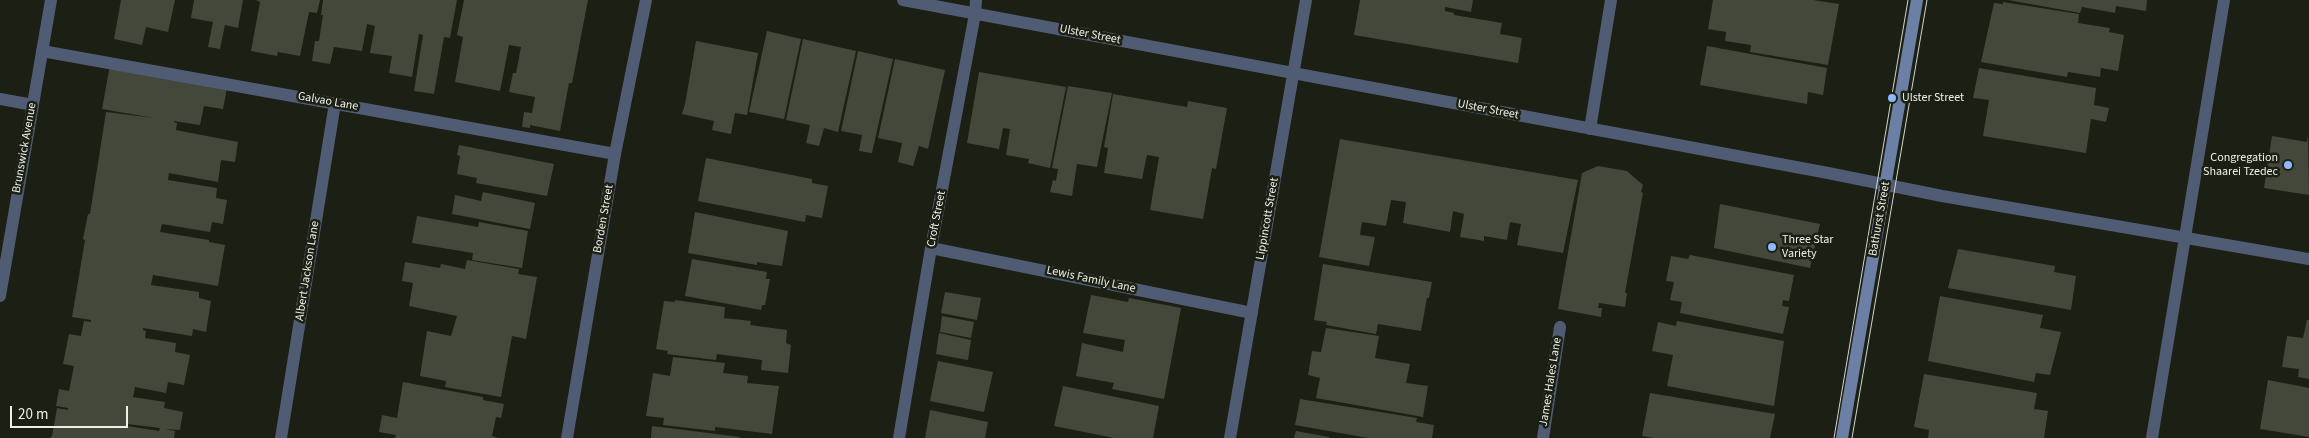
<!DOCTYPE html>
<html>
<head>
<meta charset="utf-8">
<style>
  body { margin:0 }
  #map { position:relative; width:2309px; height:438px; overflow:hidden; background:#1c1f13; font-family:"Source Sans 3",sans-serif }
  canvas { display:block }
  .scale { position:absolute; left:10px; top:406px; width:118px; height:22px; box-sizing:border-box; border:2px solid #eef0e8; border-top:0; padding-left:6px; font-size:15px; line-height:18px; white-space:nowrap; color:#eef0e8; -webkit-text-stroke:4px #1c1f13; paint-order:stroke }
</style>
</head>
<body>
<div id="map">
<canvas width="2309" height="438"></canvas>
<div class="scale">20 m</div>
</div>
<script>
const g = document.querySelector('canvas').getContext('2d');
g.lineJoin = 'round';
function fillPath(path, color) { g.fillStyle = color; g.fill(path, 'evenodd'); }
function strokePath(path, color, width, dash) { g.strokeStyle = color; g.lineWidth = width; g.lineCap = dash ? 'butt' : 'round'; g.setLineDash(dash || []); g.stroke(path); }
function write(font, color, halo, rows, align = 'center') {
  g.font = font + ' "Source Sans 3",sans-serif'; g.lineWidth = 5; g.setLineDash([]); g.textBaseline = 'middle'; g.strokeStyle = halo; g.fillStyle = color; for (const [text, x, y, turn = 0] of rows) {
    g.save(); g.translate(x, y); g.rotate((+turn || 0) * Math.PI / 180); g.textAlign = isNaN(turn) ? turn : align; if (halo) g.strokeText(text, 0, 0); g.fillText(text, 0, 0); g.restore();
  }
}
fillPath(new Path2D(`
  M121,0H175L168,32L146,27L142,45L114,39Z
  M194,0H243L238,28L225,25L220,49L208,47L213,22L191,18Z
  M256,0H320L317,13L309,12L300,56L278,52L277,56L251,51L260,2Z
  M323,0H457L450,38L444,37L434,94L414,91L423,35L419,34L412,77L389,73L392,56L370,53L375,26L367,24L362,51L334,47L330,64L312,61L315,41H319L323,15H321Z
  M464,0H588L572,83H569L560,131L530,125V128L522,127L524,112L532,113L535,97L509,92L513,73H516L521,47L509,45L500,91L455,82L463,37L457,35Z
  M1360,0H1473L1471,12L1445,7V11L1454,13V15L1502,23L1500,34L1522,38L1518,63L1354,35Z
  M1713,0H1813L1839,4L1828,65L1750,52L1751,45L1725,41L1726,32L1708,29Z
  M2008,0H2147L2146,11L2116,6L2115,13L2082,7L2080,13Z
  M2003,2L2079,14L2078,23L2110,28L2109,32L2124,35L2118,71L2101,68L2100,77L2068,72L2067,77L1981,62L1994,3L2003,4Z
  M767,31L801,39L784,119L749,112Z
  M803,39L856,51L838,132L824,128L819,146L806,143L810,125L786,120Z
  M696,41L758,53L747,115L735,113L731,134L712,130L714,121L682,114L685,104Z
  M1707,46L1827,68L1823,95L1808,92L1807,104L1700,85Z
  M858,51L893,59L872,153L859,151L862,135L841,131Z
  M895,59L945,70L928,149L919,146L913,166L898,162L902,143L878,138Z
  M110,65L227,88L223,109L204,106L200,125L174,121V122L177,123L176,130L238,142L235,162L221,160L218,182L169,173L168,180L217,188L216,198L227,200L223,224L212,222L210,232L162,224L160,232L209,240V242L225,245L218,286L153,275L151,285L199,292V298L211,301L206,332L193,329L192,336L143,328V330L146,331L145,338L176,343L175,352L190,355L184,385L168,382L166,393L135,387L133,397L165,402L164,408L183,412L180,430L165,429L175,431L174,438H50L52,436L57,408L68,410V408L56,406L59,389L69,391L74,366L63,364L69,334L81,336L84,321L91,322V320L72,317L85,240L83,239L88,214H90L106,112L154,118L102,109ZM127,424L160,428L159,431L127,426Z
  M1979,68L2096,88L2094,105L2109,108L2106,122L2091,119L2086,153L1983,136L1989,100L1973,98Z
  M979,72L1066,87L1050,168L1028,163L1029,159L1006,155L1010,129L1003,128L999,149L967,143Z
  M1068,86L1112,93L1097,167L1077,164L1072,196L1050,192L1053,180L1056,181L1058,169L1052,168Z
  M1113,94L1187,107L1188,101L1227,108L1216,169L1212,168L1203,219L1150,210L1159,157L1147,155L1142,179L1104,173L1108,148L1104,147Z
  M2308,134L2309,195L2264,188L2272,136L2307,142Z
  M1340,139L1578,180L1563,253L1517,245L1521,224L1510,222L1507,240L1484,236V241L1460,237L1464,214L1453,211L1450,232L1403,223L1406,202L1391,200L1386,226L1362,222L1360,235L1375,237L1369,266L1319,257Z
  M459,145L554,164L547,196L476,183L477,178L457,174L460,156L457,155Z
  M706,158L812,179V183L828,186L822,218L806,215L805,222L698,201Z
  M1598,166L1627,171L1643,185L1641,192L1643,193L1625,293H1627L1625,307L1599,303L1598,308H1602L1601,317L1558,309L1582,173Z
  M483,192L535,203L530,229L452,214L455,195L481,201Z
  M1720,204L1820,224L1810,268L1714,248Z
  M695,212L788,231L782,266L757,262V265L688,253Z
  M417,216L478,227L479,222L528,231L522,268L472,260L473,253L412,243Z
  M1958,249L2055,266L2054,272L2076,276L2071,310L1948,288Z
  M1690,255L1794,275L1789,301L1783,300L1782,306L1789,307L1783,334L1680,313L1682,302L1670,300L1674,282L1666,281L1671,256L1688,259Z
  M692,259L767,272L766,279H770L765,305H762L761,310L685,296Z
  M467,260L519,269L518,274L537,277L526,339L512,336L501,397L445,387L446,381L420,376L427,331L451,336L457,316L409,306L413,283L402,281L405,262L440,268L441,264L465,269Z
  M1323,264L1432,282L1429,298H1427L1421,331L1378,324L1376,334L1326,325L1327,322L1314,320Z
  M945,292L981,298L977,320L941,313Z
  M1091,295L1128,302L1129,298L1181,308L1164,399L1112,389L1114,383L1076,376L1082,343L1123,352L1125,340L1083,333Z
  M1940,296L2043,315L2040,328L2061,332L2050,375L2036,373L2034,382L1928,361Z
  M675,300L725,307L724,318L751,321L750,325L787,330L786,343L791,345L788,373L761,370L762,360L717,354L716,360L667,354L668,351L656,349L664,301L675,302Z
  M942,316L974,322L971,338L940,332Z
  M2307,320H2309V379L2298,377L2299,369L2282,367L2287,336L2303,338Z
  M1677,321L1784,341L1774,406L1667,386L1673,355L1652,351L1658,322L1676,326Z
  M1326,328L1379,336L1375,358L1410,364L1406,383L1428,386L1423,417L1316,398L1320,378L1308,375L1312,351L1321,352Z
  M939,333L971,340L968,360L936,354Z
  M673,357L725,363L723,373L748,376L747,383L779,386L772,434L715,427V431L663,425L664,418L646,416L653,373L670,376Z
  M938,361L993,372L984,412L930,401Z
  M1924,374L2037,393L2034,409L2048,411L2044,438H1928L1929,430L1914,427Z
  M2268,380L2309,388V437L2260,429Z
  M403,382L483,397V400L504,404L501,418L496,417L492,436L499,438H395L396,435L379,432L382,415L397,418Z
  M1063,386L1159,406L1153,438H1114L1054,426Z
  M1650,393L1775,414L1770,438H1654L1642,436Z
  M1300,399L1417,418L1416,422L1434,425L1432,438H1368L1295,425Z
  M930,410L988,422L985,438H925Z
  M652,426L740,437V438H651Z
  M1296,431L1329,437V438H1294Z`), '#44483b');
strokePath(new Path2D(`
  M975,14L976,0
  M42,51L615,154
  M0,99L33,105
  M1590,129L1611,0
  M931,248L1252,313
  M281,438L335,103
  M1543,438L1560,327
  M2152,438L2224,0`), '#4f5c73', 12);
strokePath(new Path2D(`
  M903,0L1828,173L1942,196L2309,259
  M0,296L51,0
  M567,438L615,154L646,0
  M899,438L931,248L975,14
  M1230,438L1306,0`), '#4f5c73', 12);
strokePath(new Path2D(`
  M1842,438L1917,0`), '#6b80a4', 12);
strokePath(new Path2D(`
  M1834,438L1908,0
  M1852,438L1927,0`), '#d4d6cd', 1);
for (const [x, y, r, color] of [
  [1892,98,5,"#90b8fd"],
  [2288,165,5,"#90b8fd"],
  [1772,247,5,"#90b8fd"]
]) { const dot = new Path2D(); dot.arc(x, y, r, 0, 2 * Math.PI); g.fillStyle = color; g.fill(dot); strokePath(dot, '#1c1f13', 2); }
write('12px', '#eef0e8', '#1c1f13', [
  ["Ulster Street",1090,35,11],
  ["Galvao Lane",328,102,10],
  ["Ulster Street",1488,110,11],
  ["Brunswick Avenue",25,148,-80],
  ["Borden Street",604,219,-80],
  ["Croft Street",937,219,-79],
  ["Lippincott Street",1268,219,-80],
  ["Bathurst Street",1880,219,-80],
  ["Albert Jackson Lane",308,271,-81],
  ["Lewis Family Lane",1091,280,12],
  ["James Hales Lane",1551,382,-81]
]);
write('12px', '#eef0e8', '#1c1f13', [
  ["Ulster Street",1902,98],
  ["Congregation",2278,158,"right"],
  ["Shaarei Tzedec",2278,172,"right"],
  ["Three Star",1782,240],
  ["Variety",1782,254]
], 'left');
</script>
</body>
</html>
